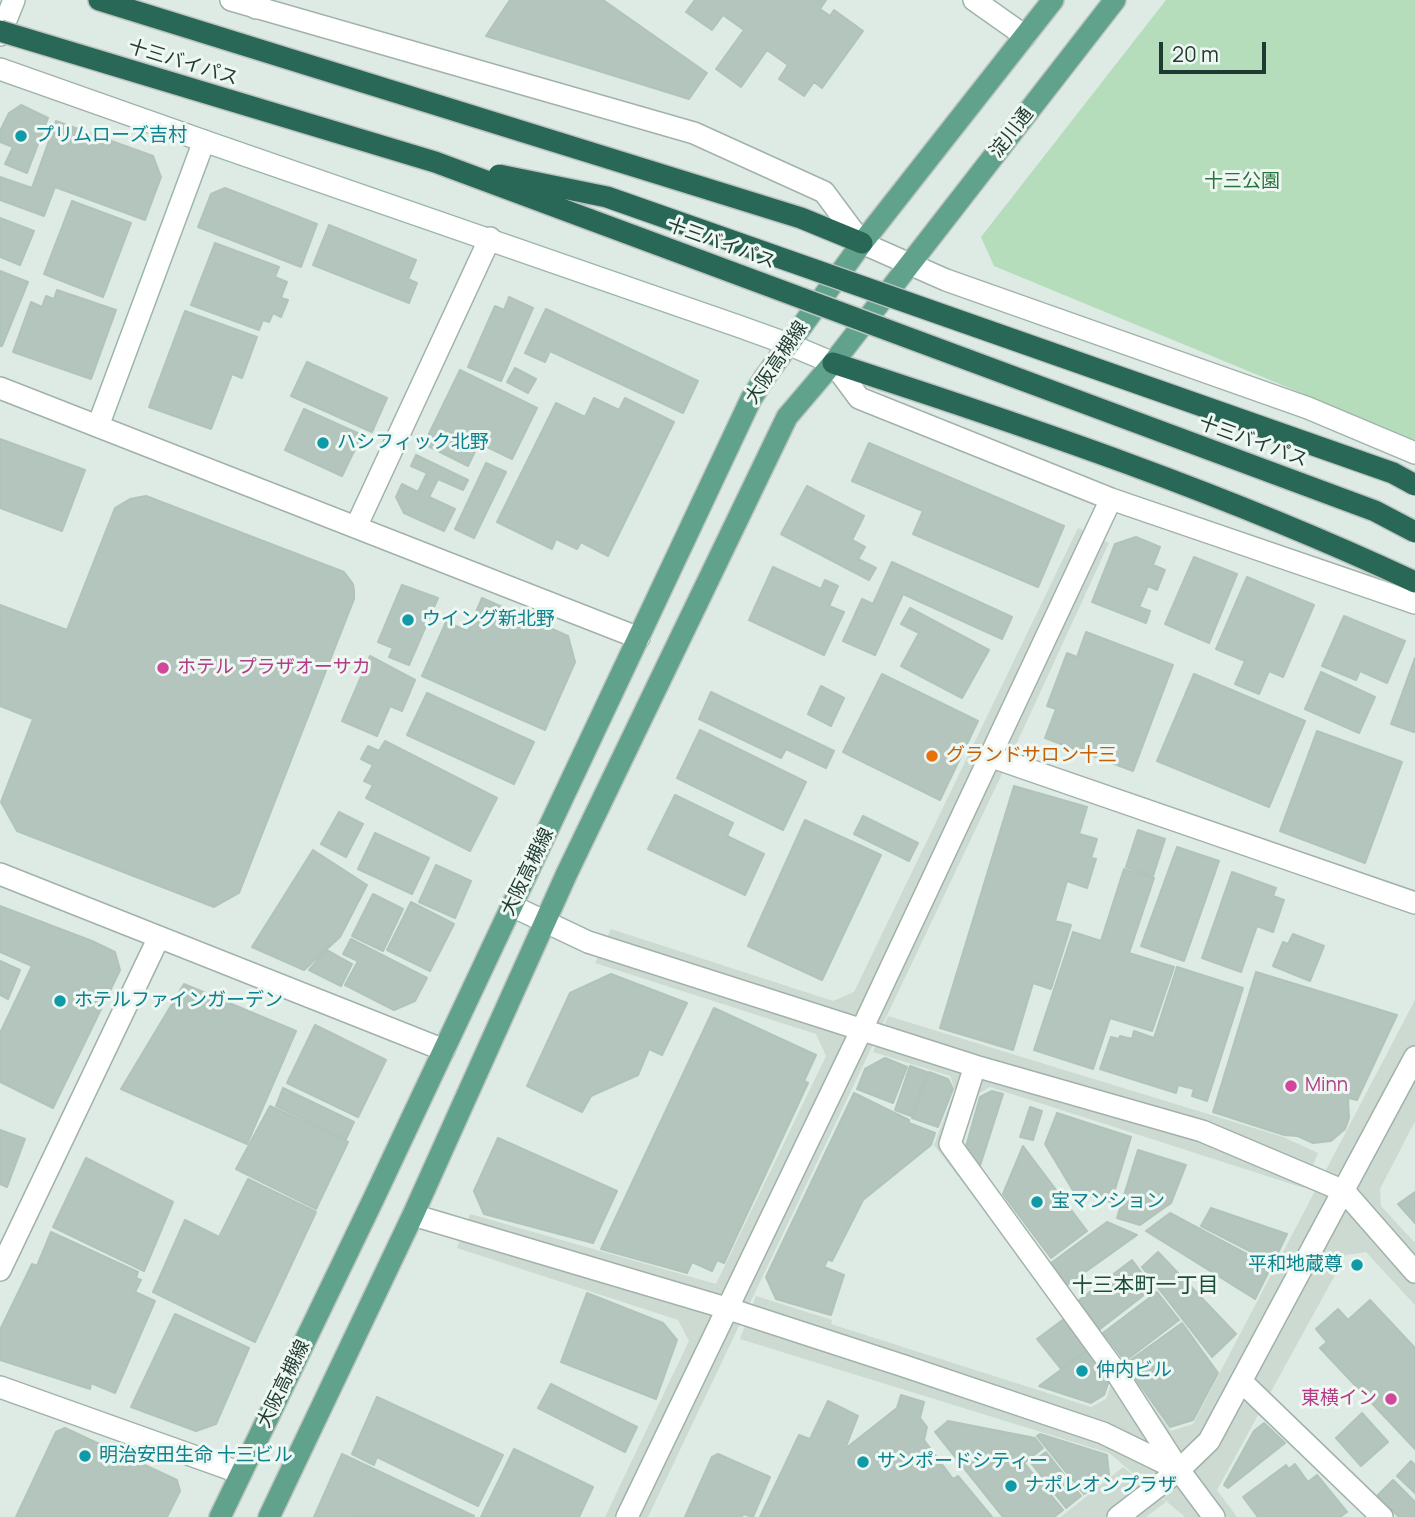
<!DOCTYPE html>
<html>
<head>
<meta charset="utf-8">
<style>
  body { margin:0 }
  #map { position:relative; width:1415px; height:1517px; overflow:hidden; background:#deeae4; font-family:Manrope,sans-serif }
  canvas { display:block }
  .scale { position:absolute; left:1159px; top:42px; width:107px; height:32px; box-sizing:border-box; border:4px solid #1e3a31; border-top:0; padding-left:9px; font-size:21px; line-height:24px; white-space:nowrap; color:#1e3a31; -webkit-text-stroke:5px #eef7f2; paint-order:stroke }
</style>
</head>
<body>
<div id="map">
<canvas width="1415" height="1517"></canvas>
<div class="scale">20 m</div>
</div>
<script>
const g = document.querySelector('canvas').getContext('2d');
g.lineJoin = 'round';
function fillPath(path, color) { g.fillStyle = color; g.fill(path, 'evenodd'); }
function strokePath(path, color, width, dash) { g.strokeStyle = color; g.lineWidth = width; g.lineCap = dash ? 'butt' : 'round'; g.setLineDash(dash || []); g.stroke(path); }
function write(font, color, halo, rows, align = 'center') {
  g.font = font + ' Manrope,"Noto Sans JP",sans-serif'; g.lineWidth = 6; g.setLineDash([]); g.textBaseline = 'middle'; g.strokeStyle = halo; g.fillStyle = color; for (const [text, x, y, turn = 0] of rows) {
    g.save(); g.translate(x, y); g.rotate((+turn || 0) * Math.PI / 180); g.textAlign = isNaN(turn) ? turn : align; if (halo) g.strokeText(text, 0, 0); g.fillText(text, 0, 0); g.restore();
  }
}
fillPath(new Path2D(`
  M1078,528L1109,543L1021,734L648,1517H605L689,1341L678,1320L457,1248L470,1214L716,1284L826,1056L816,1034L595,963L611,929L833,1001L854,992Z
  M1415,1000V1121L1380,1189L1381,1206L1415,1243V1305L1366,1252L1346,1255L1217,1490L1237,1517H1185L1109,1453L740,1339L756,1296L832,1320L831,1324L1091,1407L1106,1399L1113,1379L934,1145L955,1090L950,1076L873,1052L888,1016L1283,1137L1318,1153L1304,1188L990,1087L976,1095L960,1147L1171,1431L1193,1424Z
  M1123,1467L1166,1502L1146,1517H1061Z`), '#ccdad2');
fillPath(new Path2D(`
  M1166,0H1415V440L994,266L981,237Z`), '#b5ddbc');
const building = new Path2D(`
  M510,0H603L707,73L689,99L486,36Z
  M695,0H826L820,9L830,16L834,10L863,31L822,88L814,82L804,96L779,79L788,65L767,50L741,87L716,69L744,30L723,15L712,30L686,12Z
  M21,105L48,118L27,173L5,164L13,147L0,142V131L9,113Z
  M56,121L153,156L161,177L145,220L55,187L44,216L0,200V177L32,188Z
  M225,188L317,224L301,267L198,227L211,194Z
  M72,201L131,223L103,297L44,274Z
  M0,218L34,231L20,265L0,257Z
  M329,225L416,260L408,279L417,283L409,303L313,265Z
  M215,243L279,267L275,277L287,282L281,298L288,300L281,317L273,313L269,322L263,320L259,330L191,305Z
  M0,271L28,282L2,346H0Z
  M57,290L116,310L91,379L13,352L31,302L42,307L46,296L54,299Z
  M509,297L533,308L501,381L468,367L495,306L504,310Z
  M546,309L698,381L683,413L550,351L545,362L525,353Z
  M185,311L257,337L242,378L232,374L211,429L149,407Z
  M307,362L387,398L372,432L291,396Z
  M515,368L536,379L528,393L507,382Z
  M460,370L537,408L512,459L479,443L468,466L424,444Z
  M594,398L619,410L625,398L674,422L608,556L581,542L577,549L556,539L552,549L497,522L556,403L585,417Z
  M304,409L362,435L342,476L285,450Z
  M0,439L85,470L62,531L0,508Z
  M869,443L1064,526L1038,587L913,534L923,511L852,481Z
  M416,455L468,480L463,490L438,479L429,497L455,509L444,531L404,513L396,497L402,484L418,492L427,473L411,466Z
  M486,463L506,472L474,538L455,529Z
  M807,486L864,516L852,540L865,547L858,559L876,568L869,580L781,534Z
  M146,496L344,572L353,584L354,591V599L239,893L214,907L17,831L1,802L33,719L0,706V605L67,630L115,508L130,499Z
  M1136,537L1160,547L1153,565L1165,570L1157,590L1148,586L1139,607L1150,611L1146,623L1092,602L1115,544Z
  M1194,557L1237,574L1209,643L1165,624Z
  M892,562L1012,617L1002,639L903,594L875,655L843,641L862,599L873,604Z
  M773,567L821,589L825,580L838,586L829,606L844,612L824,655L749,620Z
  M1247,577L1314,605L1283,677L1269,671L1259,694L1235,684L1245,661L1216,649Z
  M402,585L438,598L409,665L389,657L393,648L378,642Z
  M482,598L568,636L575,662L545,730L422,676L446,622L468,631Z
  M910,608L989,650L962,698L901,666L919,633L901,624Z
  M1344,616L1405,641L1387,683L1360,671L1356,680L1322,666Z
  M1086,632L1173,665L1133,771L1045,738L1056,709L1047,706L1067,653L1077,657Z
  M370,656L415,680L402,711L390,706L377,736L342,721Z
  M1415,658V730L1414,732L1391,724Z
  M1321,672L1375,697L1359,733L1305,709Z
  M882,674L978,721L940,800L843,752Z
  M1194,674L1305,721L1269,807L1157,761Z
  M821,686L844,698L831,726L808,714Z
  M711,692L834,751L826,768L786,749L781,758L699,719Z
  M427,693L534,742L514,784L407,735Z
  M700,730L806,782L783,830L677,778Z
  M1317,731L1402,762L1365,863L1280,831Z
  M385,741L497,798L470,851L366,798L373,785L364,781L373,765L361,759L368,746L379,751Z
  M1014,786L1087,807L1079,834L1097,839L1091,858L1096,859L1087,888L1067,881L1055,921L1071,925L1051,989L1033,983L1013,1050L940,1028Z
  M675,795L733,823L727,836L764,854L745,895L648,849Z
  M339,812L363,824L346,857L321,844Z
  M863,816L918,843L909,861L854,834Z
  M805,820L881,855L822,980L748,946Z
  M1138,830L1165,839L1153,876L1126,867Z
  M375,833L429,858L412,894L358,869Z
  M1177,847L1219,861L1184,961L1141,946Z
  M313,850L367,885L340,937L304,970L252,947Z
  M436,865L471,881L455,918L419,902Z
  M1124,869L1154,878L1129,953L1174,967L1152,1031L1110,1018L1093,1069L1034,1050L1073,932L1101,941Z
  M1232,872L1276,888L1273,896L1284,900L1273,932L1257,926L1241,972L1202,958Z
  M373,894L403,909L383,951L352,936Z
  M411,902L454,924L430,971L387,950Z
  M0,906L92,941L115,952L120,970L53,1108L0,1082V1033L32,966L0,952Z
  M1293,934L1324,946L1310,981L1273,966L1283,942L1288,944Z
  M351,939L427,978L415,1001L394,1010L345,985L358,961L343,954Z
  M327,950L352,964L341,986L309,970Z
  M0,961L20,970L8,999L0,995Z
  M1177,967L1243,988L1207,1101L1192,1096L1194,1089L1178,1085L1176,1093L1100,1069L1111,1037L1119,1039L1120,1036L1132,1039L1134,1031L1154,1038Z
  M1256,972L1397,1015L1357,1100L1348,1098L1349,1118L1345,1129L1331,1141L1313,1143L1298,1136L1284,1135L1213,1112Z
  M611,974L687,1003L662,1055L649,1049L638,1075L591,1096L582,1112L527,1086L570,993Z
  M184,984L296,1031L247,1144L121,1089Z
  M714,1008L816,1055L804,1081L808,1083L724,1263L717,1260L712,1271L692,1262L687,1273L601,1249Z
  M315,1025L386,1060L358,1117L287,1083Z
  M885,1058L907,1067L893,1103L857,1089L865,1069Z
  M910,1066L927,1072L911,1116L895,1110Z
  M929,1072L948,1079L953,1089L938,1127L912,1118Z
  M283,1088L354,1122L346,1139L276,1106Z
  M992,1091L1003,1094L979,1169L965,1150L980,1097Z
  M854,1093L909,1120V1123L935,1133L931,1145L863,1200L832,1261L828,1259L824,1267L844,1275L831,1315L776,1299L766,1277Z
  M270,1106L348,1142L316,1209L236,1169Z
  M1030,1107L1042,1111L1033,1140L1020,1137Z
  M1057,1113L1131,1137L1111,1202L1074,1192L1045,1144Z
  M0,1130L25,1139L7,1187L0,1184Z
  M498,1138L617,1191L593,1243L484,1214L474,1191Z
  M1023,1146L1087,1231L1051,1258L1003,1194Z
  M1138,1150L1186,1165L1171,1203L1140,1225L1117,1218Z
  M86,1158L173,1202L144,1271L53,1227Z
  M248,1179L316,1212L255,1342L153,1292L185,1220L219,1237Z
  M1415,1192V1223L1398,1204Z
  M1211,1208L1287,1234L1273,1263L1201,1226Z
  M1170,1213L1271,1267L1255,1299L1146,1231Z
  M1107,1222L1137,1235L1067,1285L1051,1263Z
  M51,1232L138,1272L136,1278L141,1280L135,1292L155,1301L115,1393L91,1383L90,1389L0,1360V1330L32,1264L37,1266Z
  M1158,1252L1236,1334L1212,1357L1142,1267Z
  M1361,1259L1363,1268L1353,1270L1351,1261Z
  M1132,1260L1153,1288L1100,1329L1078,1301Z
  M1157,1292L1179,1320L1125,1361L1103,1333Z
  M587,1293L663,1323L677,1340L656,1399L561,1362Z
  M1370,1300L1415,1348V1449L1320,1348L1327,1342L1316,1329L1338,1309L1348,1320Z
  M175,1314L249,1348L216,1424L196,1431L131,1407Z
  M1064,1319L1087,1350L1061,1369L1037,1339Z
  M1182,1323L1218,1373L1193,1420L1170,1427L1125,1364Z
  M1089,1349L1110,1378L1104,1395L1091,1403L1039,1386Z
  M551,1384L637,1427L625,1452L538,1408Z
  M901,1395L924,1402L920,1418L927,1427L924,1440L953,1479L958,1476L992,1517H760L799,1435L810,1439L828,1401L858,1416L845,1449L897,1408Z
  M377,1397L503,1455L478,1506L377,1457L374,1465L352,1454Z
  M1362,1413L1388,1442L1361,1466L1336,1438Z
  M948,1421L1035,1438L1043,1448L1024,1463L1063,1510L1054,1517H1003L935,1432Z
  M1264,1423L1285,1443L1228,1488L1224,1485L1254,1431Z
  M65,1428L177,1480L180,1491L167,1517H16L56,1432Z
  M1040,1434L1107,1455L1109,1475L1084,1494L1037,1436Z
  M514,1449L593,1487L579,1517H481Z
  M1046,1452L1081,1496L1066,1508L1031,1463Z
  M342,1454L474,1516L314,1517Z
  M718,1454L770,1477L753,1517L743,1514L742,1517H685L712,1457Z
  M1411,1461L1415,1465V1493L1397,1476Z
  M1295,1464L1308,1482L1317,1475L1347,1512L1340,1517H1258L1243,1497L1286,1465L1289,1469Z
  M1393,1480L1415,1502V1517H1399L1377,1496Z`);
fillPath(building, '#b3c5bc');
strokePath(building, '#b0c4ba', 2);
const street = new Path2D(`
  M231,0L694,133L824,192L862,243L946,280L1308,408L1415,453
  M974,0L1025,36
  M0,69L204,141
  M833,363L859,398L1111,499L1415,603
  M0,388L639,638
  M356,527L490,238
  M989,756L1415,903
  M0,874L444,1050
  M512,906L588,942L975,1066L1202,1131L1344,1191L1415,1272
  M975,1066L950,1144L1116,1372L1179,1470L1214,1517
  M413,1215L726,1308L904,1366L1103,1433L1179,1470
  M0,1270L159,937
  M1241,1381L1382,1517
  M0,1387L241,1473
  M627,1517L862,1029L1111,499
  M1118,1517L1179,1470L1209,1441L1415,1057`);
const secondary = new Path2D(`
  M256,8L259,0
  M0,35L14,0
  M98,426L204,141L738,326L788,344L833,363`);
const primary = new Path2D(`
  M220,1517L373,1200L751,399L765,377L862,243L1053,0
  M269,1517L413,1215L567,873L787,417L833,363L1115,0`);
const highway = new Path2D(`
  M99,0L801,218L862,243
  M833,363C1030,427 1227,494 1415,582`);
strokePath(street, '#a1b2ab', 24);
strokePath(secondary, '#9cb6ab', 24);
strokePath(primary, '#bcc4c1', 24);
strokePath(highway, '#bcc4c1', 24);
strokePath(street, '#fff', 21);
strokePath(secondary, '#fff', 21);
strokePath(primary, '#60a28c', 21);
strokePath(highway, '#296856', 21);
const highwayBridge = new Path2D(`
  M0,31L435,162L1375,511L1415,532
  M499,175L607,197L1393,473L1415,485`);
strokePath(highwayBridge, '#bcc4c1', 24, []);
strokePath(highwayBridge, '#296856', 21);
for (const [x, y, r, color] of [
  [21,136,7,"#0f9aa8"],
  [323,443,7,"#0f9aa8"],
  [408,620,7,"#0f9aa8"],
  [163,668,7,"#d1479c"],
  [932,756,7,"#e8710a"],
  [60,1001,7,"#0f9aa8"],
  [1291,1086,7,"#d1479c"],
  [1037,1202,7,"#0f9aa8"],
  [1357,1265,7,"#0f9aa8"],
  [1082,1371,7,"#0f9aa8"],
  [1391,1399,7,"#d1479c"],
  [85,1456,7,"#0f9aa8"],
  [863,1462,7,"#0f9aa8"],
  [1011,1486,7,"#0f9aa8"]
]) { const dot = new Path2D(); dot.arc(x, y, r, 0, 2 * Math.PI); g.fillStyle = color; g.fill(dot); strokePath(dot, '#eef7f2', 2.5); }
write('19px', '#1e3a31', '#eef7f2', [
  ["十三バイパス",183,63,17],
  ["淀川通",1012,133,-52],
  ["十三バイパス",721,244,20],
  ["大阪高槻線",777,363,-56],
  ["十三バイパス",1253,442,20],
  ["大阪高槻線",528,872,-64],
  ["大阪高槻線",284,1384,-64]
]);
write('19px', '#0d838f', '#eef7f2', [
  ["プリムローズ吉村",35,136],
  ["ハシフィック北野",337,443],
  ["ウイング新北野",422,620],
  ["ホテルファインガーデン",74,1001],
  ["宝マンション",1051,1202],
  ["平和地蔵尊",1343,1265,"right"],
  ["仲内ビル",1096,1371],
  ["明治安田生命 十三ビル",99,1456],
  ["サンポードシティー",877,1462],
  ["ナポレオンプラザ",1025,1486]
], 'left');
write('19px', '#27733e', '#eef7f2', [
  ["十三公園",1242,182]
]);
write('19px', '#b23c85', '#eef7f2', [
  ["ホテル プラザオーサカ",177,668],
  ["Minn",1305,1086],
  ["東横イン",1377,1399,"right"]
], 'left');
write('19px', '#c56008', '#eef7f2', [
  ["グランドサロン十三",946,756]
], 'left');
write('21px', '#1a4d3c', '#eef7f2', [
  ["十三本町一丁目",1145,1286]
]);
</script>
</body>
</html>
